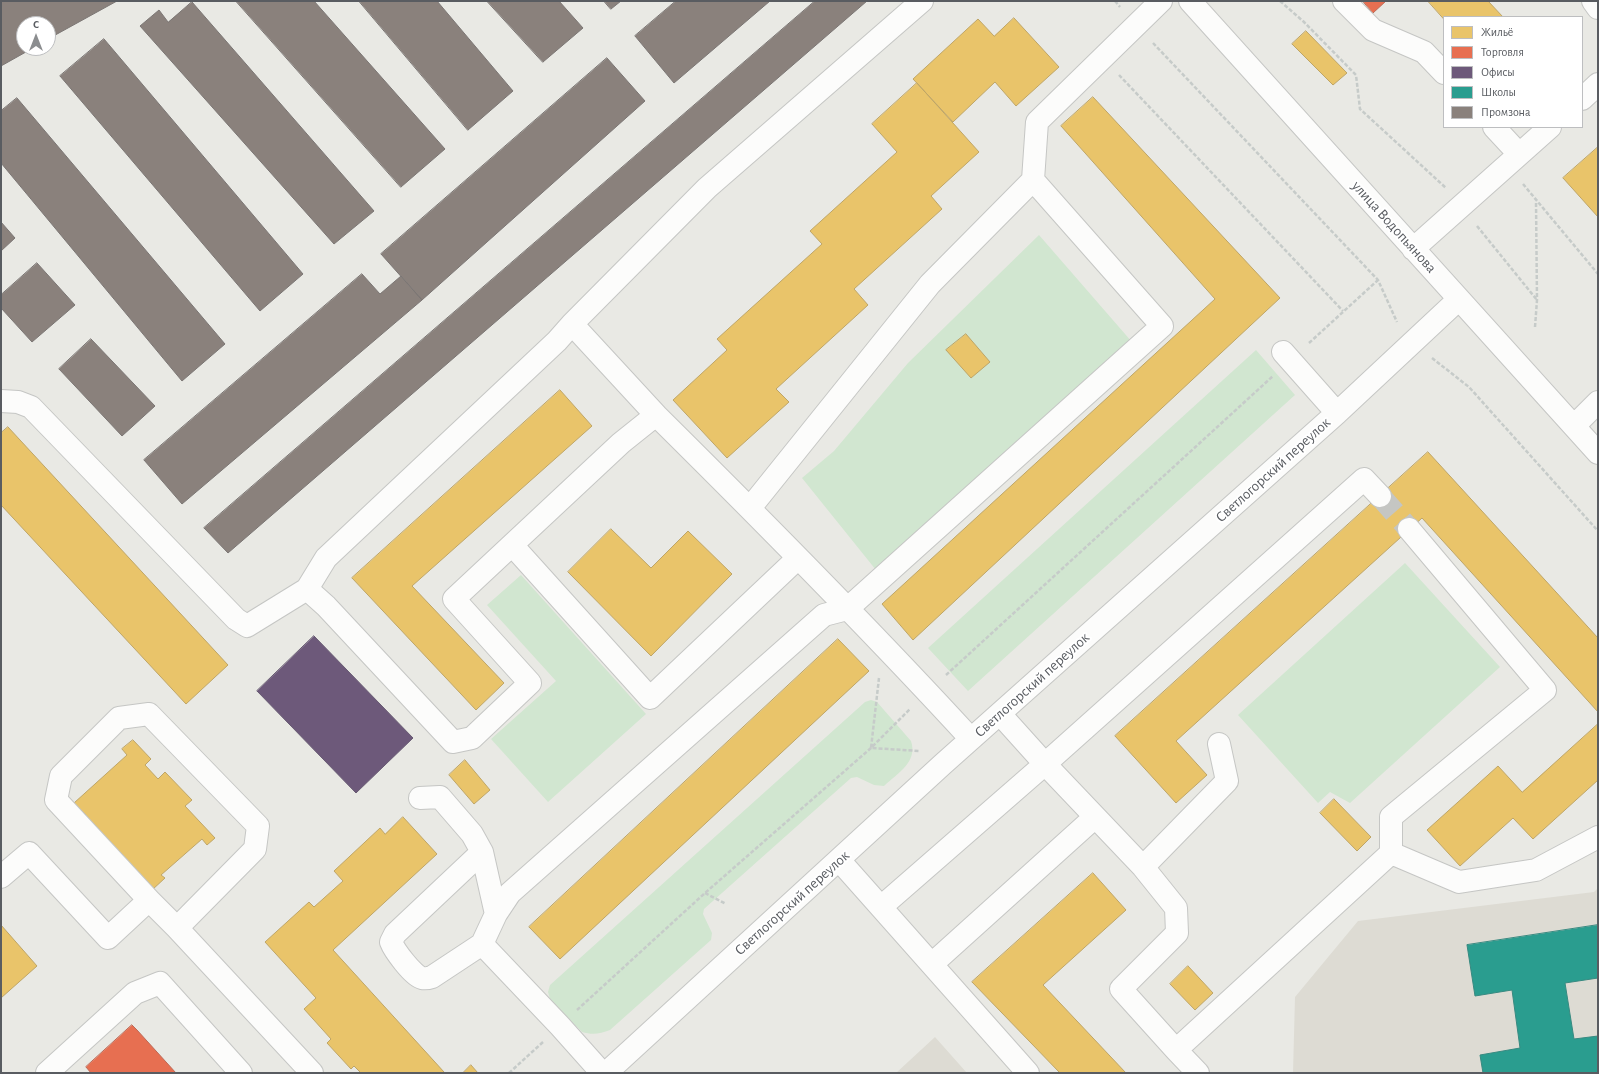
<!DOCTYPE html>
<html>
<head>
<meta charset="utf-8">
<style>
  body { margin:0 }
  #map { position:relative; width:1599px; height:1074px; overflow:hidden; background:#e9e9e4; font-family:"Alegreya Sans",sans-serif }
  canvas { display:block }
  .frame { position:absolute; inset:0; border:2px solid #595c61; pointer-events:none }
  .legend { position:absolute; left:1443px; top:16px; width:140px; height:112px; box-sizing:border-box; background:#fff; border:1px solid #bdbec0; margin:0; padding:5px 7px; list-style:none; font-size:12px; color:#595c61 }
  .legend li { display:flex; align-items:center; gap:8px; height:20px }
  .legend b { width:20px; border:1px solid #bdbec0 }
  .north { position:absolute; left:16px; top:16px; width:40px; height:40px; box-sizing:border-box; background:#fff; border:1px solid #bdbec0; border-radius:50%; rotate:0deg; font-size:11px; font-weight:700; line-height:16px; text-align:center; color:#595c61 }
  .north::after { content:''; display:block; margin:auto; width:14px; height:18px; background:#8b8d8f; clip-path:polygon(50% 0,100% 100%,50% 72%,0 100%) }
</style>
</head>
<body>
<div id="map">
<canvas width="1599" height="1074"></canvas>
<div class="frame"></div>
<ul class="legend">
<li><b style="height:11px;background:#e9c46a"></b>Жильё</li>
<li><b style="height:11px;background:#e76f51"></b>Торговля</li>
<li><b style="height:11px;background:#6d597a"></b>Офисы</li>
<li><b style="height:11px;background:#2a9d8f"></b>Школы</li>
<li><b style="height:11px;background:#8a817c"></b>Промзона</li>
</ul>
<div class="north">С</div>
</div>
<script>
const g = document.querySelector('canvas').getContext('2d');
g.lineJoin = 'round';
function fillPath(path, color) { g.fillStyle = color; g.fill(path, 'evenodd'); }
function strokePath(path, color, width, dash) { g.strokeStyle = color; g.lineWidth = width; g.lineCap = dash ? 'butt' : 'round'; g.setLineDash(dash || []); g.stroke(path); }
function write(font, color, halo, rows, align = 'center') {
  g.font = font + ' "Alegreya Sans",sans-serif'; g.lineWidth = 4; g.setLineDash([]); g.textBaseline = 'middle'; g.strokeStyle = halo; g.fillStyle = color; for (const [text, x, y, turn = 0] of rows) {
    g.save(); g.translate(x, y); g.rotate((+turn || 0) * Math.PI / 180); g.textAlign = isNaN(turn) ? turn : align; if (halo) g.strokeText(text, 0, 0); g.fillText(text, 0, 0); g.restore();
  }
}
fillPath(new Path2D(`
  M1598,888V1073H1293L1295,997L1358,921L1594,892Z
  M935,1037L967,1073H896Z`), '#dddbd3');
fillPath(new Path2D(`
  M1039,235L1132,342L876,570L802,478L834,451L908,363Z
  M1256,350L1295,395L968,691L928,648Z
  M1405,563L1500,667L1350,803L1330,792L1318,803L1238,715Z
  M521,575L646,714L548,802L491,739L556,681L487,605Z
  M871,700L877,702L911,741C918,762 898,773 884,786L874,785L857,777L851,778L704,909L703,914L712,933L711,940L610,1030C600,1034 592,1035 582,1032L550,999L548,992L550,985L865,702Z`), '#d1e6d0');
const homes = new Path2D(`
  M1428,1H1488L1503,17H1444V19Z
  M1014,18L1059,67L1016,106L995,82L953,122L913,79L978,19L994,36Z
  M1306,31L1347,73L1333,85L1292,44Z
  M917,83L979,152L931,196L942,209L854,289L868,305L776,389L789,402L727,458L673,400L727,350L717,339L822,244L810,231L897,152L872,124Z
  M1093,97L1280,298L913,640L882,604L1215,299L1061,126Z
  M1598,147V217L1563,178Z
  M966,334L990,362L971,378L946,350Z
  M560,390L592,426L412,586L504,683L476,710L352,578Z
  M8,427L228,665L186,704L1,505V433Z
  M1428,452L1598,638V712L1422,518L1176,741L1207,775L1176,803L1115,736Z
  M611,529L651,568L688,531L732,574L651,656L568,572Z
  M838,639L869,671L560,959L529,927Z
  M1598,724V780L1533,839L1513,818L1460,866L1427,830L1498,766L1522,792Z
  M133,740L151,759L145,765L158,779L165,772L192,800L185,806L215,838L207,845L202,839L161,875L165,878L152,890L81,821L86,815L74,803L127,755L122,749Z
  M465,760L490,790L474,804L449,775Z
  M1334,799L1371,837L1357,851L1320,813Z
  M403,817L437,854L333,950L444,1072L443,1073H361L354,1066L351,1069L327,1043L331,1039L304,1009L316,998L265,942L309,902L314,907L343,881L334,871L380,828L385,834Z
  M1093,873L1126,910L1043,985L1126,1073H1060L972,982Z
  M1,925L37,966L1,998Z
  M1188,966L1213,993L1195,1010L1170,984Z
  M471,1065L478,1073H463Z`);
fillPath(homes, '#e9c46a');
strokePath(homes, '#bea567', 1);
const shops = new Path2D(`
  M1363,1H1386L1373,13Z
  M132,1025L137,1030L176,1073H91L86,1067Z`);
fillPath(shops, '#e76f51');
strokePath(shops, '#bc6956', 1);
const offices = new Path2D(`
  M314,636L413,738L356,793L257,691Z`);
fillPath(offices, '#6d597a');
strokePath(offices, '#675a72', 1);
const schools = new Path2D(`
  M1598,925V978L1565,983L1574,1039L1598,1036V1073H1483L1480,1055L1520,1048L1512,990L1475,996L1467,945Z`);
fillPath(schools, '#2a9d8f');
strokePath(schools, '#388a81', 1);
const industry = new Path2D(`
  M1,1H117L48,39V24H24V48H33L1,66Z
  M236,1H314L445,149L401,187Z
  M359,1H437L513,91L468,130Z
  M487,1H559L583,28L543,62Z
  M604,1H621L611,9Z
  M676,1H770L674,83L635,36Z
  M815,1H867L228,553L204,528Z
  M192,2L374,211L334,244L140,26L159,10L168,22Z
  M104,39L303,274L260,311L60,76Z
  M607,58L645,101L422,300L381,254Z
  M17,98L225,344L182,381L1,163V111Z
  M1,222L15,238L1,251Z
  M37,263L75,305L32,342L1,308V295Z
  M362,274L380,294L401,276L422,300L182,504L144,460Z
  M91,339L155,406L122,436L59,369Z`);
fillPath(industry, '#8a817c');
strokePath(industry, '#7b7674', 1);
strokePath(new Path2D(`
  M1380,496L1409,529`), '#c5c6c3', 22, [22, 11]);
const minor = new Path2D(`
  M1190,1L1598,453
  M1344,1L1373,30L1424,52L1444,73
  M1593,1L1598,8
  M1582,99L1598,84
  M1494,127L1519,154
  M1413,249L1550,127
  M572,324L656,415L621,443L454,599L530,683L472,738L453,742L326,606L307,589L326,558L557,341L572,324L707,188L922,1
  M1283,352L1337,413
  M1,401L18,402L31,407L236,619L247,626L307,589
  M656,415C763,521 869,628 971,739
  M1574,426L1598,402
  M750,508L930,284L1033,180
  M513,546L650,698L798,558
  M149,714L258,826L255,849L177,928L149,900L56,800L61,776L119,718Z
  M1000,714L1045,764L1143,867L1176,908L1177,933L1121,989L1176,1050L1391,853L1459,882L1536,870L1598,837
  M420,798L440,797L472,834L482,852L496,914
  M482,852L395,934L391,942C394,950 413,976 422,978C426,979 429,978 432,977L482,944
  M1391,853V817L1545,690L1409,529
  M839,860L1028,1073
  M1143,867L1227,781L1219,744
  M1,877L29,853L108,938L149,900
  M881,907L1045,764L1364,479L1380,496
  M177,928L312,1073
  M932,964L1095,817
  M1176,1050L1198,1073
  M47,1073L135,993L160,983L241,1073
  M602,1073L560,1026L482,944L496,914L510,893L824,615L847,609L1162,326L1033,180L1037,122L1161,1
  M606,1073L943,764L1337,413L1459,299`);
strokePath(minor, '#c5c6c4', 24);
strokePath(new Path2D(`
  M1115,1L1120,7
  M1280,1L1304,22L1356,75L1360,109L1446,188
  M1153,43L1378,280L1397,322
  M1119,75L1343,311
  M1523,184L1598,274
  M1477,226L1537,300
  M1535,327L1537,300L1536,201
  M1309,343L1378,280
  M1432,358L1469,387L1598,531
  M946,675L1273,376
  M879,678L871,748L920,751
  M705,893L726,904
  M577,1010L705,893L871,748L910,709
  M509,1073L543,1042`), '#c6cbc9', 2.5, [4, 2]);
strokePath(minor, '#fcfcfb', 22);
write('15px', '#595c61', '#fff', [
  ["улица Водопьянова",1394,227,48],
  ["Светлогорский переулок",1273,470,-42],
  ["Светлогорский переулок",1032,685,-42],
  ["Светлогорский переулок",792,903,-42]
]);
</script>
</body>
</html>
